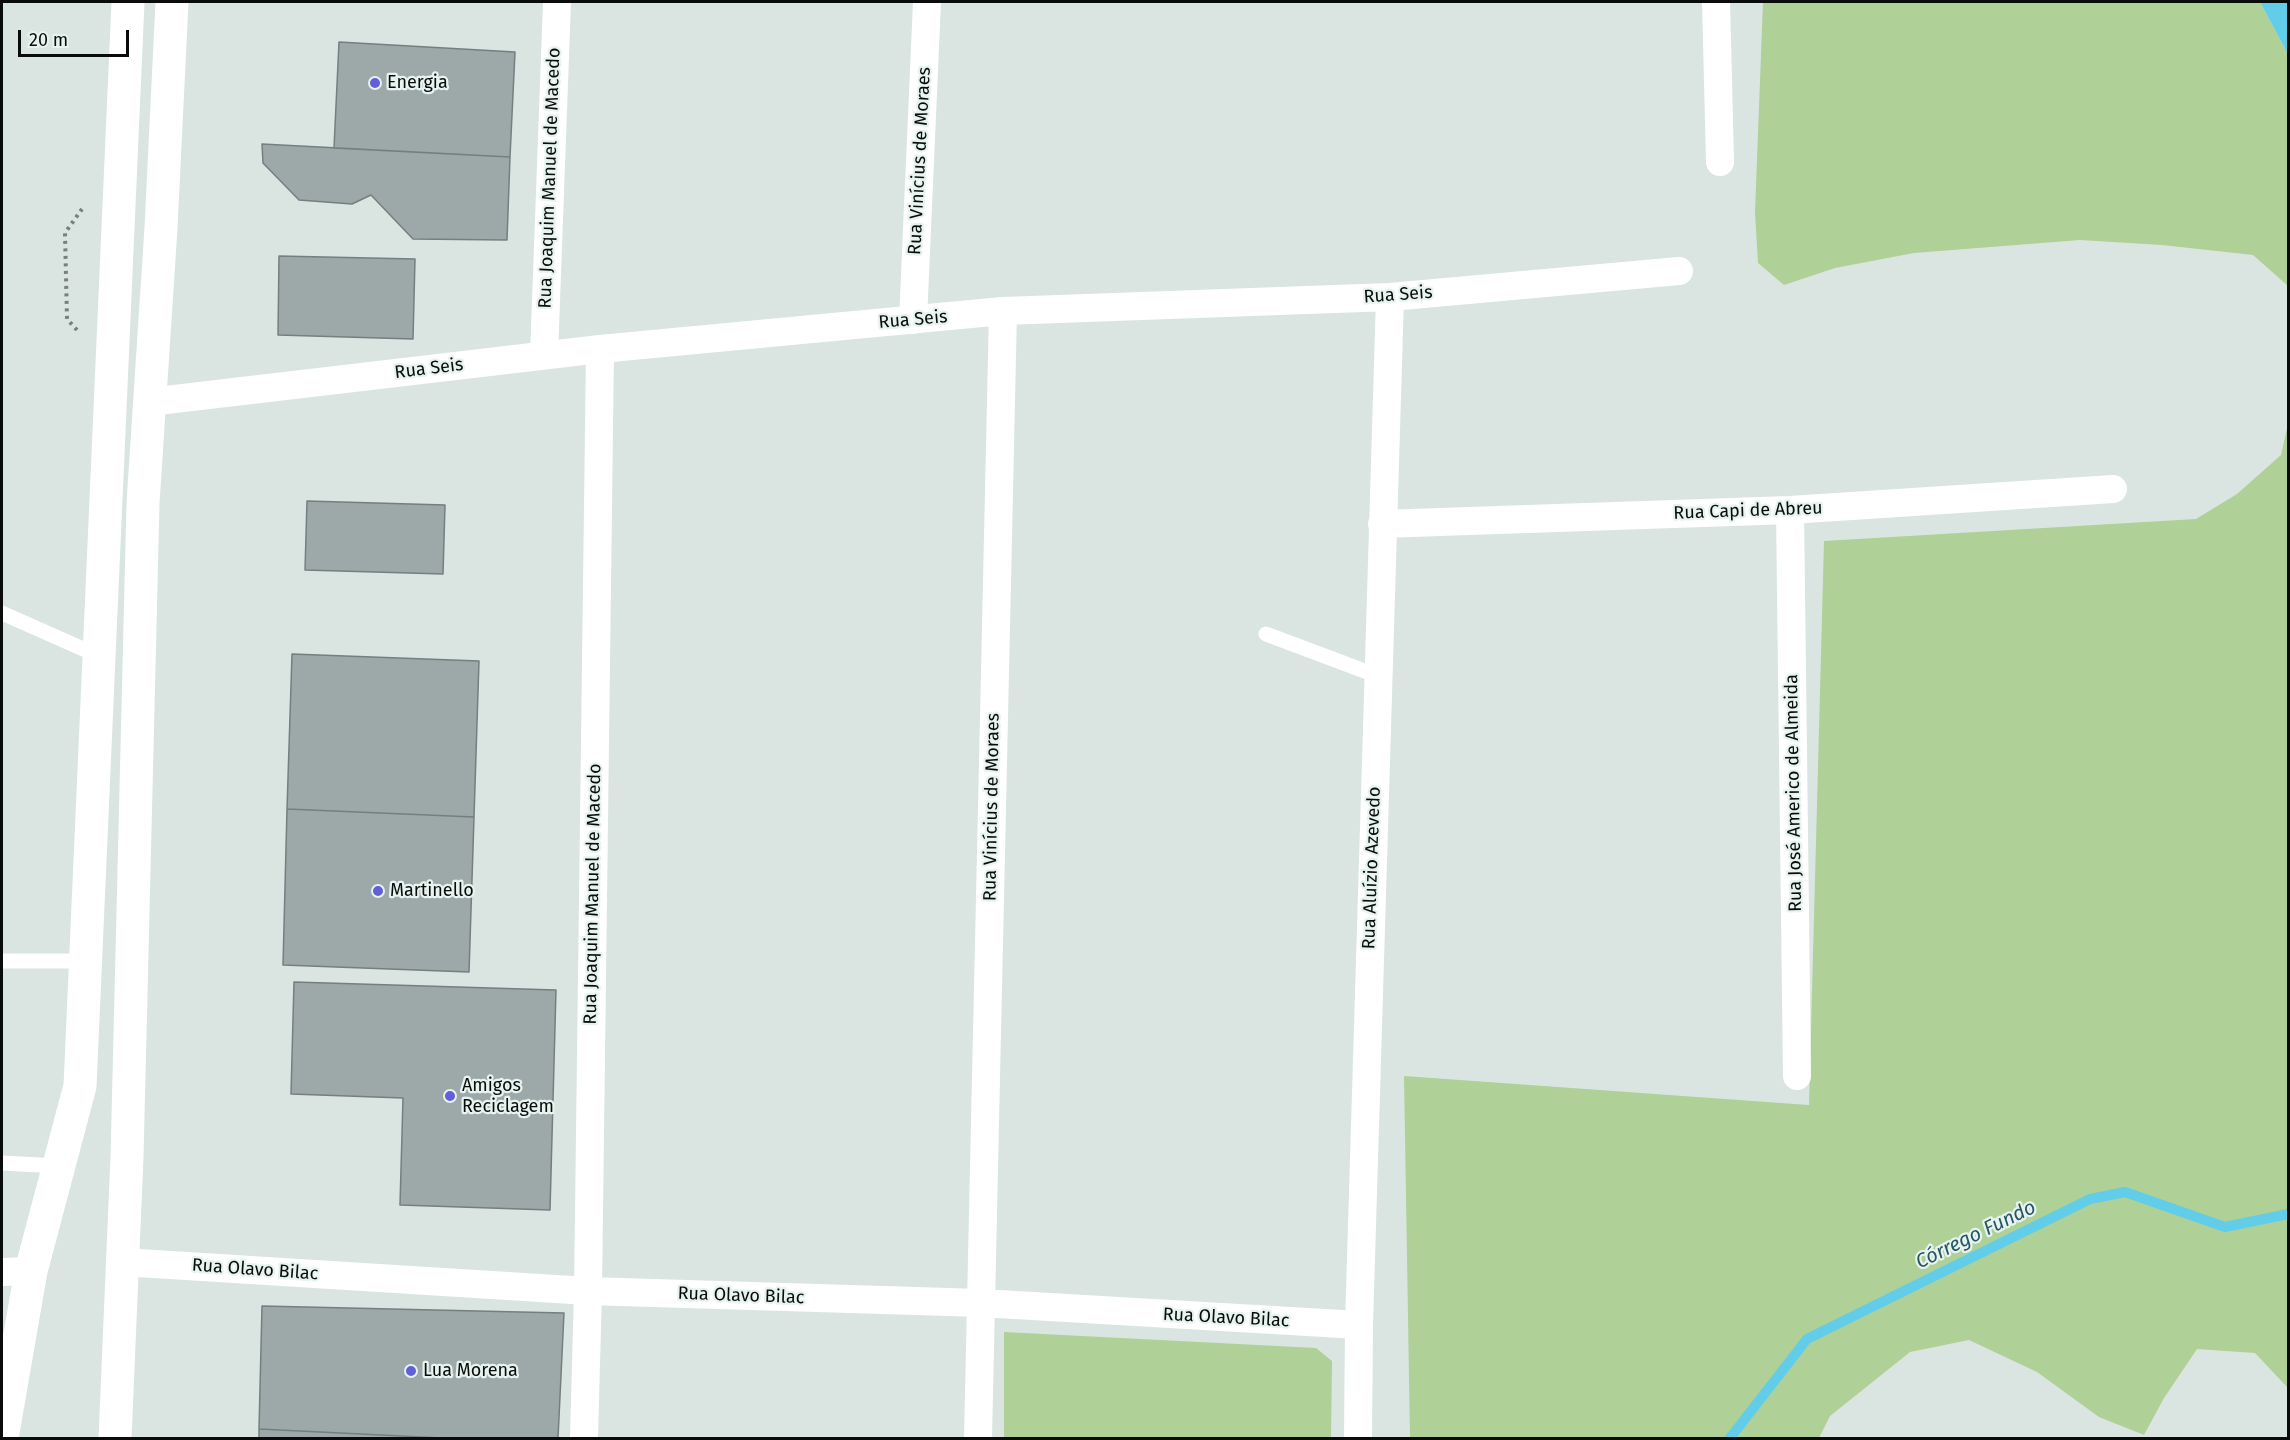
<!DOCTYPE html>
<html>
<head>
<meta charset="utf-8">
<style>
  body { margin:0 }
  #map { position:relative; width:2290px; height:1440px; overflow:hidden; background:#dae5e2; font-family:"Fira Sans",sans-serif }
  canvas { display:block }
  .frame { position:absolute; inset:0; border:3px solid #090c0b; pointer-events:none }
  .scale { position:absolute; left:18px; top:30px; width:111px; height:27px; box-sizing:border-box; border:3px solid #090c0b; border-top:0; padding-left:8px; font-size:18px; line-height:21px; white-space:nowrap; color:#090c0b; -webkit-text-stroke:4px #e7f3ef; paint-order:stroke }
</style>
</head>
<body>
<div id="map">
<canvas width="2290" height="1440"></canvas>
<div class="frame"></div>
<div class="scale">20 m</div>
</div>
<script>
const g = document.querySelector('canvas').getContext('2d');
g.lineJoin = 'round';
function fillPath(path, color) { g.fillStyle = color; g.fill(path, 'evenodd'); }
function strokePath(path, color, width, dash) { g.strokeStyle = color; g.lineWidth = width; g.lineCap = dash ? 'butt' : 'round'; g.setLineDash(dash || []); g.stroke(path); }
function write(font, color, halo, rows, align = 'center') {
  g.font = font + ' "Fira Sans",sans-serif'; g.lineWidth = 4.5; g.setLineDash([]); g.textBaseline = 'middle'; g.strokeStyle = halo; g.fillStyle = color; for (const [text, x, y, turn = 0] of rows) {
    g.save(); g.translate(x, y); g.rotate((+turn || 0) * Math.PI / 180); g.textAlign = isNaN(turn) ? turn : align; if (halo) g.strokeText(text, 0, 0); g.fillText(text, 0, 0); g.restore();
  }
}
fillPath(new Path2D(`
  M1763,2H2260L2288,54V286L2253,255L2162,245L2080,240L1914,253L1835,268L1784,285L1758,263L1755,212Z
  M2288,424V1388L2255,1353L2197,1349L2164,1398L2144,1435L2099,1417L2037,1372L1969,1340L1910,1352L1830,1416L1819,1438H1410L1404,1076L1809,1105L1824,541L2196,519L2237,494L2281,455Z
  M1004,1332L1316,1348L1332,1361L1331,1438H1004Z`), '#afd097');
fillPath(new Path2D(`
  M2260,2H2288V54Z`), '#61cde9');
strokePath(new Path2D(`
  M1730,1438L1807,1339L2090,1199L2125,1192L2225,1227L2288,1214`), '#61cde9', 10);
const building = new Path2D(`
  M339,42L515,52L510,157L334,148Z
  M262,144L510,157L507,240L413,239L371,195L352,204L299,200L263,163Z
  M279,256L415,259L413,339L278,335Z
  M307,501L445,505L443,574L305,570Z
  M292,654L479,661L474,817L287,809Z
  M287,809L474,817L469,972L283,965Z
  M294,982L556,990L550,1210L400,1205L403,1098L291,1094Z
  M262,1306L564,1313L558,1438H442L259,1429Z
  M259,1429L442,1438H259Z`);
fillPath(building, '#9da8a8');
strokePath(building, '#747f7f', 1.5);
strokePath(new Path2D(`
  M77,330L67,319L65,233L82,209`), '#787f7d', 4, [3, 4.5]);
strokePath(new Path2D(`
  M2,613L99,656
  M1266,634L1378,676
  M2,961H86
  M2,1163L59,1166`), '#fff', 15);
strokePath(new Path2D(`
  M1716,2L1720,162
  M913,320L927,2
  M544,355L557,2
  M149,402L600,349L1003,311L1390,297L1679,271
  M1790,510L1797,1076
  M1382,524L1790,510L2113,489
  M122,1262L588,1291L981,1303L1359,1325
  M2,1272L31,1271
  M584,1438L588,1291L600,349
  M978,1438L1003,311
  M1358,1438L1359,1325L1390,297`), '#fff', 28);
strokePath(new Path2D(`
  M2,1438L31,1271L80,1086L128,2
  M115,1438L127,1157L143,503L161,228L172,2`), '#fff', 33);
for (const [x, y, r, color] of [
  [375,83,6,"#625fd8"],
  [378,891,6,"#625fd8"],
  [450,1096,6,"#625fd8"],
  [411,1371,6,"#625fd8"]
]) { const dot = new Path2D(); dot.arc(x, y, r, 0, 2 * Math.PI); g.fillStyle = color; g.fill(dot); strokePath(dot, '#e7f3ef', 2); }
write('18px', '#090c0b', '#e7f3ef', [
  ["Energia",387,83],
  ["Martinello",390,891],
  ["Amigos",462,1086],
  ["Reciclagem",462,1107],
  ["Lua Morena",423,1371]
], 'left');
write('18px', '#090c0b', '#e7f3ef', [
  ["Rua Vinícius de Moraes",920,161,-87],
  ["Rua Joaquim Manuel de Macedo",550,178,-88],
  ["Rua Seis",1398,295,-4],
  ["Rua Seis",913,320,-5],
  ["Rua Seis",429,369,-7],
  ["Rua Capi de Abreu",1748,511,-2],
  ["Rua José Americo de Almeida",1794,793,-91],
  ["Rua Vinícius de Moraes",992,807,-89],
  ["Rua Aluízio Azevedo",1372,868,-88],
  ["Rua Joaquim Manuel de Macedo",593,894,-89],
  ["Rua Olavo Bilac",255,1270,4],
  ["Rua Olavo Bilac",741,1296,2],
  ["Rua Olavo Bilac",1226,1318,3]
]);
write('italic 20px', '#265561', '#e7f3ef', [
  ["Córrego Fundo",1976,1235,-26]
]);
</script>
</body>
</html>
